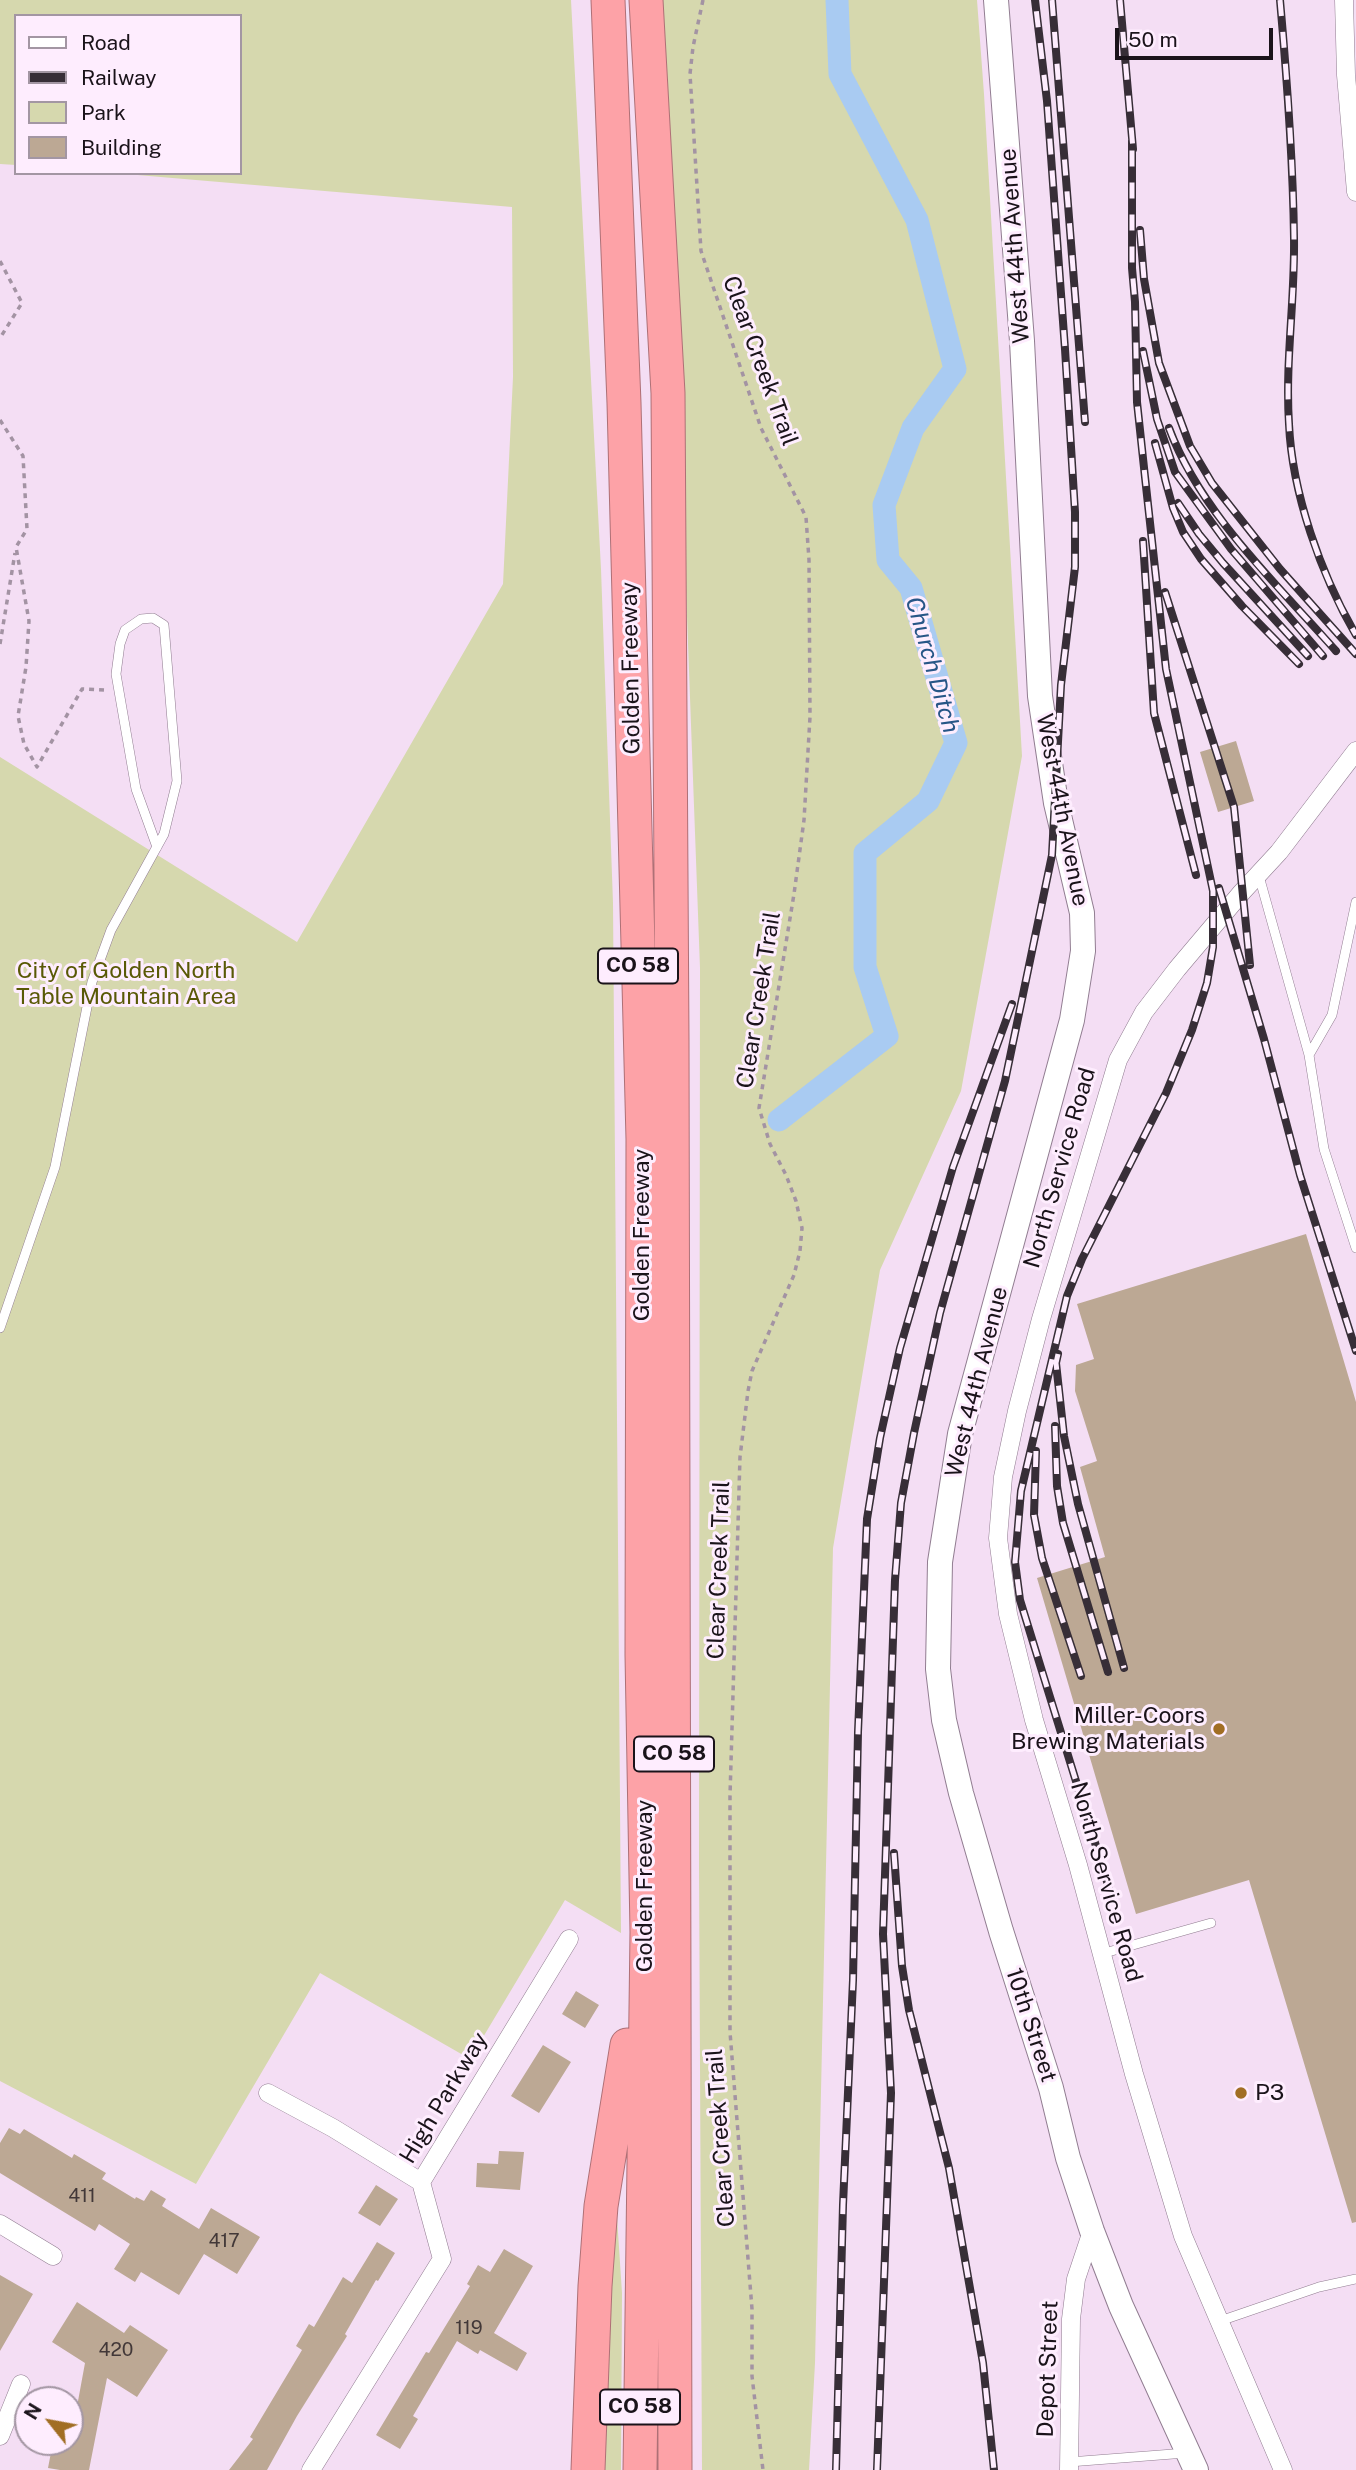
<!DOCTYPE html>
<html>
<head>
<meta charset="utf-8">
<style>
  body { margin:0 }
  #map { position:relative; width:1356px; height:2470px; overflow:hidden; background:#f4def4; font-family:"Public Sans",sans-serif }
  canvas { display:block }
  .legend { position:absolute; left:14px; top:14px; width:228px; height:161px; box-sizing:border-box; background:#feedfe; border:2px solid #a396a3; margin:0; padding:9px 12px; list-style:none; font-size:21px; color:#1a131a }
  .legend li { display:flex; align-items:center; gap:14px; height:35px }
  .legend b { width:35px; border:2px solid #a396a3 }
  .north { position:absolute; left:14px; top:2386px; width:70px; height:70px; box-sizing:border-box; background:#feedfe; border:2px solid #a396a3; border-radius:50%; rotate:301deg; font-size:19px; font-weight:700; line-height:28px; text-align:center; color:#1a131a }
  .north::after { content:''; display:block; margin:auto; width:24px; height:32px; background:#a16e24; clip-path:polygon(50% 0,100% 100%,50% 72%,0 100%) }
  .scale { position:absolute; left:1115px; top:28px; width:158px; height:32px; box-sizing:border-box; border:4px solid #1a131a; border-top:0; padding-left:9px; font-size:21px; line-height:24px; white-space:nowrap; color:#1a131a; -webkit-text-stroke:5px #feedfe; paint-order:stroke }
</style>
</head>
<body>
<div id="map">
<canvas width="1356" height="2470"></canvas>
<ul class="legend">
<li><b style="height:9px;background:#fff"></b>Road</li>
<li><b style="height:9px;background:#372e37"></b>Railway</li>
<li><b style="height:19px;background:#d6d8ae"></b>Park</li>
<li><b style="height:19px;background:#bca894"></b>Building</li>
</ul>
<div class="north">N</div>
<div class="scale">50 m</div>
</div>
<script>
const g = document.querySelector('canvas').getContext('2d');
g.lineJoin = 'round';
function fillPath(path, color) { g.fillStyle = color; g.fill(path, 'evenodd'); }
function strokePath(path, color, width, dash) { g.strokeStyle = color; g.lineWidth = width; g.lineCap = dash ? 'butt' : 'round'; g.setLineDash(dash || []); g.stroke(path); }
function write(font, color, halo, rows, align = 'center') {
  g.font = font + ' "Public Sans",sans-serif'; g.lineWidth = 6; g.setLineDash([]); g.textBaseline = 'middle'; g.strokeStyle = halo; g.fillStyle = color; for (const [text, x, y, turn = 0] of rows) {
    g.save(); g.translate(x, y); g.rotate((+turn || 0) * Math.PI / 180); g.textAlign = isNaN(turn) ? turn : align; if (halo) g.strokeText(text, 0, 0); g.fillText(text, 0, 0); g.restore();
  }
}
fillPath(new Path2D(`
  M0,0H571L601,569L613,903L621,1933L565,1900L470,2059L320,1973L196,2184L0,2081V757L297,942L503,584L513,377L512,207L114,173H240V16H16V165L0,164Z
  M651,0H977L984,94L1022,756L961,1091L880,1270L833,1548L815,2363L809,2470H702L699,1863L700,968L681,454Z
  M616,2202L622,2293L621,2470H595Z`), '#d6d8ae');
strokePath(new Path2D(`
  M779,1120L887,1036L865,967V853L928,801L956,743L911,588L888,560L884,505L913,428L955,369L917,220L840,74L837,0`), '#a9cbf2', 23);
fillPath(new Path2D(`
  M1236,741L1254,801L1218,812L1200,752Z
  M1306,1234L1356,1402V2222L1352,2223L1249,1880L1136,1914L1037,1578L1105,1557L1080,1467L1097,1461L1075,1391L1076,1365L1094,1359L1077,1304Z
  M576,1991L599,2005L585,2028L562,2014Z
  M543,2045L571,2062L539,2113L511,2096Z
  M9,2128L20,2134L24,2129L72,2158L74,2154L106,2173L102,2179L135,2199L136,2197L144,2201L151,2190L166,2199L162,2206L199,2229L211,2208L260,2237L237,2274L204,2254L179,2295L141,2272L135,2282L114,2269L130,2244L99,2224L95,2231L0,2173V2143Z
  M499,2151L524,2152L520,2190L476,2187L477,2163L498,2164Z
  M376,2185L398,2199L380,2226L358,2213Z
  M377,2242L395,2253L378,2281L376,2280L345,2334L347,2336L297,2416L267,2470H229L253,2439L250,2437L302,2350L296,2346L309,2324L314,2327L343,2277L352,2283Z
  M504,2249L533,2266L494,2333L527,2353L517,2371L480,2350L478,2354L457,2341L413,2416L418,2419L400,2449L376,2435L426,2352L429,2353L470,2286L467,2284L478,2265L490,2272Z
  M0,2275L33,2294L0,2351Z
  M77,2302L124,2333L130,2325L168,2350L137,2397L107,2378L89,2470H60L48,2468L53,2442H70V2410L76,2412L85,2363L52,2342Z`), '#bca894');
const lane = new Path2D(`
  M1259,876L1309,1055L1332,1015L1356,902
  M1309,1055L1324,1149L1356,1248
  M0,1328L55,1167L92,982L111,930L164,834L177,781L164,625L153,618L141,619L125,630L120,644L116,674L136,789L157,847
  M1101,1954L1211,1923
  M1220,2321L1319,2287L1356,2279
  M1069,2462L1186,2453`);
const street = new Path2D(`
  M1344,0L1346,75L1356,192
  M268,2093L333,2128L421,2182
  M0,2224L53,2256
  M0,2436L21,2384
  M311,2470L442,2259L421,2182L569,1939
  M1069,2470L1071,2319L1076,2279L1092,2231
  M1283,2470L1183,2236L1134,2074L1078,1865L1034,1720L1008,1614L998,1538L1003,1477L1017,1411L1041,1319L1118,1060L1144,1012L1177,969L1242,892L1279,852L1356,751`);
const secondary = new Path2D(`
  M996,0L1022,341L1040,696L1056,803L1082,913L1083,951L1072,1020L960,1434L940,1562L938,1669L944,1720L961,1793L1001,1931L1051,2088L1068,2158L1092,2231L1121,2306L1196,2470`);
const highway = new Path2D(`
  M608,0L624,403L643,1139L642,1655L647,1932L640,2470
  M646,0L668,393L672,1039L675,2470
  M588,2470L595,2286L601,2206L627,2045`);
strokePath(lane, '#917d91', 10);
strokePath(street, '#917d91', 19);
strokePath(secondary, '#917d91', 26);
strokePath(highway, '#ae7076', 35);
strokePath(new Path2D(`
  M703,0L693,47L690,74L701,251L761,428L806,517L809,560L810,717L804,820L794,894L759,1108L770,1144L786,1175L796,1201L802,1228L800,1251L794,1275L752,1371L748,1391L740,1457L730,1796V2032L752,2309V2376L763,2470
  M0,261L22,303L0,338
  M0,420L23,456L27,529L16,547L29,621L26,667L18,716L24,744L37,767L82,689L104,690
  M0,644L15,553`), '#a393a3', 3.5, [5, 5]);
strokePath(lane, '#fff', 9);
strokePath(street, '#fff', 18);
strokePath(secondary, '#fff', 24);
strokePath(highway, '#fda2a7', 33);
const rail = new Path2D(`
  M1052,0L1085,422
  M1120,0L1133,149
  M1280,0C1287,79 1293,159 1294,238C1295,300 1285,362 1289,424C1292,493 1321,575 1356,635
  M1140,230L1144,279L1159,363L1190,446L1212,483L1280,569L1356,654
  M1143,351L1157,419L1175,472L1231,549L1323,656
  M1169,428C1201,514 1277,584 1336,651
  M1155,443L1173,508L1183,532L1201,559L1242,606L1299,664
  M1178,503L1199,534L1223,563L1308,656
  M1143,541L1154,713L1196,875
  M1165,592L1234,807L1250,965
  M1219,888L1264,1039L1300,1175L1356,1351
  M1058,1354L1056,1363L1064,1436L1078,1504L1124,1668
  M1055,1426L1057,1486L1063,1523L1108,1672
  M1036,1451L1034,1515L1042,1558L1081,1676
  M894,1853L902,1966L909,2010L949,2168L983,2363L994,2470
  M1113,1901L1020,1600L1015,1562L1021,1491L1067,1296L1082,1259L1166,1093L1192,1030L1207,983L1213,947V891L1166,669L1145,477L1137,402L1135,302L1132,268V141
  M836,2470L843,2205L853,1980L858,1732L867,1519L880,1438L900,1348L953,1167L1012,1004
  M877,2470L891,2093L883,1934L895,1580L901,1503L914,1433L940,1313L1005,1081L1052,855L1061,685L1075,567V512L1065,349L1047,101L1035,0`);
strokePath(rail, '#372e37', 8);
strokePath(rail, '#feedfe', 5, [16]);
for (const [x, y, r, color] of [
  [1219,1729,7,"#a16e24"],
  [1241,2093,7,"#a16e24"]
]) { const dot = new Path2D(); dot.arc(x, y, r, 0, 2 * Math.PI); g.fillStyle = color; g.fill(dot); strokePath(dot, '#feedfe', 2.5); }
write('19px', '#423838', null, [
  ["411",82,2196],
  ["417",224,2241],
  ["119",469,2328],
  ["420",116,2350]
]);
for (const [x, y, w] of [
  [638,966,80],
  [674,1754,80],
  [640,2407,80]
]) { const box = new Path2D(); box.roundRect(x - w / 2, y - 17.5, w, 35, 5); g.fillStyle = '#feedfe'; g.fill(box); strokePath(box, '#1a131a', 2); }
write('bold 21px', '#1a131a', null, [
  ["CO 58",638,966],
  ["CO 58",674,1754],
  ["CO 58",640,2407]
]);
write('23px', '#1a131a', '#feedfe', [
  ["West 44th Avenue",1015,246,-94],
  ["Clear Creek Trail",760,361,70],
  ["Golden Freeway",631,668,-91],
  ["West 44th Avenue",1062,810,79],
  ["Clear Creek Trail",759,1000,-81],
  ["North Service Road",1060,1168,-74],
  ["Golden Freeway",642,1235,-90],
  ["West 44th Avenue",977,1382,-76],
  ["Clear Creek Trail",719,1570,-88],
  ["North Service Road",1106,1882,74],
  ["Golden Freeway",645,1886,-90],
  ["10th Street",1031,2025,72],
  ["High Parkway",444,2098,-59],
  ["Clear Creek Trail",721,2138,-94],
  ["Depot Street",1048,2369,-88]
]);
write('23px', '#595906', '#feedfe', [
  ["City of Golden North",126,971],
  ["Table Mountain Area",126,997]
]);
write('23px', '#1a131a', '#feedfe', [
  ["Miller-Coors",1205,1716],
  ["Brewing Materials",1205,1742],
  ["P3",1255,2093,"left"]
], 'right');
write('italic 24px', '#275687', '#feedfe', [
  ["Church Ditch",932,665,74]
]);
</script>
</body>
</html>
